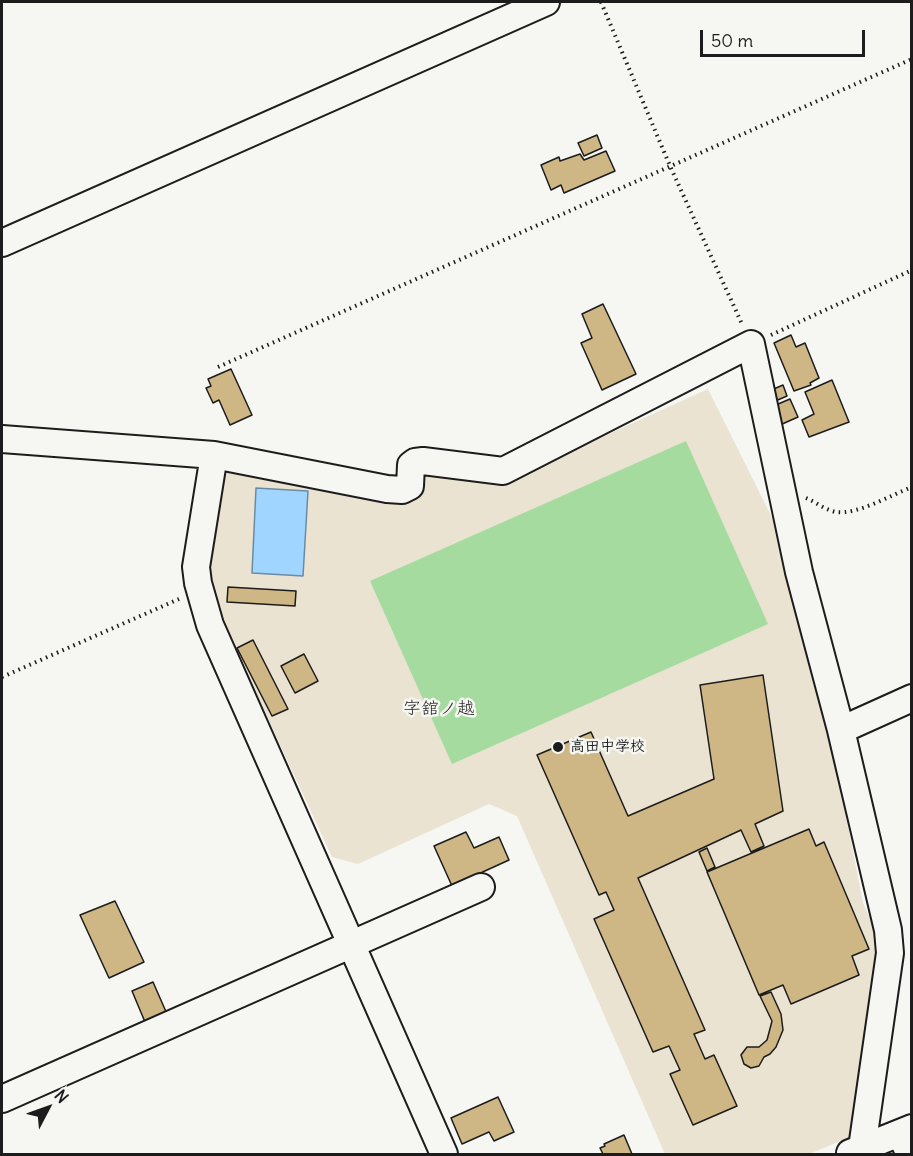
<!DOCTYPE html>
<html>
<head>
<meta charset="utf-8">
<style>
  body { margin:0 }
  #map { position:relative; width:913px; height:1156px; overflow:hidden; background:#f6f6f2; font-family:Delius,sans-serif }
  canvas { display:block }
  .frame { position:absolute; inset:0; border:3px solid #1c1c1c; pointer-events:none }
  .north { position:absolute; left:18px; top:1078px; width:60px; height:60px; -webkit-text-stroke:4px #f6f6f2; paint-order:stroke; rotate:49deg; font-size:16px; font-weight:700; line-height:24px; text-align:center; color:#1c1c1c }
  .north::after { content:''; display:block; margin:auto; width:21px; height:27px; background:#1c1c1c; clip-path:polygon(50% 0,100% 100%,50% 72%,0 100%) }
  .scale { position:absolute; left:700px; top:30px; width:165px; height:27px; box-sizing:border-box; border:3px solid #1c1c1c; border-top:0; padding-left:8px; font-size:18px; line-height:21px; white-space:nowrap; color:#1c1c1c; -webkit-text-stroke:4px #f6f6f2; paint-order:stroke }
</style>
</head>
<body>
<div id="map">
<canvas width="913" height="1156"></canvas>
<div class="frame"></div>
<div class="north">N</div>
<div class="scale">50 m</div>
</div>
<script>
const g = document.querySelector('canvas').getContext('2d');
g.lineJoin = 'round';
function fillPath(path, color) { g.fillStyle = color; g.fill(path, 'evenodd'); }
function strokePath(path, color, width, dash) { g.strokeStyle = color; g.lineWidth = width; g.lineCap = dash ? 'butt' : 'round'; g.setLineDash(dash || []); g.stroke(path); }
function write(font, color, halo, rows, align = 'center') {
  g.font = font + ' Delius,"Klee One",sans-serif'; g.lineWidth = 5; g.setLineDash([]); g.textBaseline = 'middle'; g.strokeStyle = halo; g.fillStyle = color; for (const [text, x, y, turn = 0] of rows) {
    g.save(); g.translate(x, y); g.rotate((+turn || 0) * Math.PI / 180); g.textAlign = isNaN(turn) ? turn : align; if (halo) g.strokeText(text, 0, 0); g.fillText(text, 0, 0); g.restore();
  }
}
fillPath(new Path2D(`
  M708,389L798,570L863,903L887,956L860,1133L809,1154H665L517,816L489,804L358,864L332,857L239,656L206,611L202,462L505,481Z`), '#eae3d1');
fillPath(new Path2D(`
  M686,441L768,624L452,764L370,581Z`), '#a5db9f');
const water = new Path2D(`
  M256,488L308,491L303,576L252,573Z`);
fillPath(water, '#a0d5ff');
strokePath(water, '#6b8ba4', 1.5);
const building = new Path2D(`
  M597,135L602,148L584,156L578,143Z
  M606,151L615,171L564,193L561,185L551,190L541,165L559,157L560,161L580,154L584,160Z
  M603,304L636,374L602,390L581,343L592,338L582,314Z
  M791,335L796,347L805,343L819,378L810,383L811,385L794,391L774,343Z
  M231,369L252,415L230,425L219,400L213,403L206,388L211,386L208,379Z
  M832,380L849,422L809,437L802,420L814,414L805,392Z
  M783,385L787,396L773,402L769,391Z
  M790,399L798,417L780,425L771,407Z
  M228,587L296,591L295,606L227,602Z
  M253,640L288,709L272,716L237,648Z
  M304,654L318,681L295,693L281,666Z
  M763,675L783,811L755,824L764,846L751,852L741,830L638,878L705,1030L694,1034L705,1059L714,1055L737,1106L693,1125L670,1074L680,1070L669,1046L653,1052L594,919L614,910L606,892L599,895L537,755L591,732L628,816L714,779L700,685Z
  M809,829L816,846L824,842L869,949L852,956L859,975L791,1004L783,985L759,995L707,872Z
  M466,832L474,848L499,837L509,860L452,886L434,846Z
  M707,848L715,867L707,871L699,852Z
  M115,901L144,962L109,978L80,915Z
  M153,982L167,1014L145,1022L132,991Z
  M771,992L781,1014L783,1030L776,1047L770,1054L764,1057L759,1066L751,1068L744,1064L741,1055L747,1047H759L767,1040L772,1021L760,996Z
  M498,1097L514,1132L494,1141L489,1132L462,1144L451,1118Z
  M624,1135L632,1154H603L600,1148L605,1146L604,1144Z`);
fillPath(building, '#ceb685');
strokePath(building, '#1c1c1c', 1.5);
const minor = new Path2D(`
  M2,243L546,2
  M2,439L214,455L387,489L402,490L410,486L411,465L415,462L423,461L503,471L751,344L799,572L841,730L888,930L890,953L862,1148
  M214,455L196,567L198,583L210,625L444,1154
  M841,730L912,698
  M2,1099L481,887
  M900,1134L910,1154
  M850,1153L912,1128`);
strokePath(minor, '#1c1c1c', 30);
strokePath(new Path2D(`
  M601,2L670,166L742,324
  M771,335L912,270
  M218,367L912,59
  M806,498C816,502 825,510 836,512C857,515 891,495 912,487
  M2,677L179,599`), '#1c1c1c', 4, [1.5, 4.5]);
strokePath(minor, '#f6f6f2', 26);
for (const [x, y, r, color] of [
  [558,747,6,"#1c1c1c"]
]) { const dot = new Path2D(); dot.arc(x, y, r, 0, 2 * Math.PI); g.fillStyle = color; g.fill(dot); strokePath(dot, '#f6f6f2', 2); }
write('bold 15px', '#1c1c1c', '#f6f6f2', [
  ["高田中学校",570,747]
], 'left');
write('18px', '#1c1c1c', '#f6f6f2', [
  ["字舘ノ越",439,709]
]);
</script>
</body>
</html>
